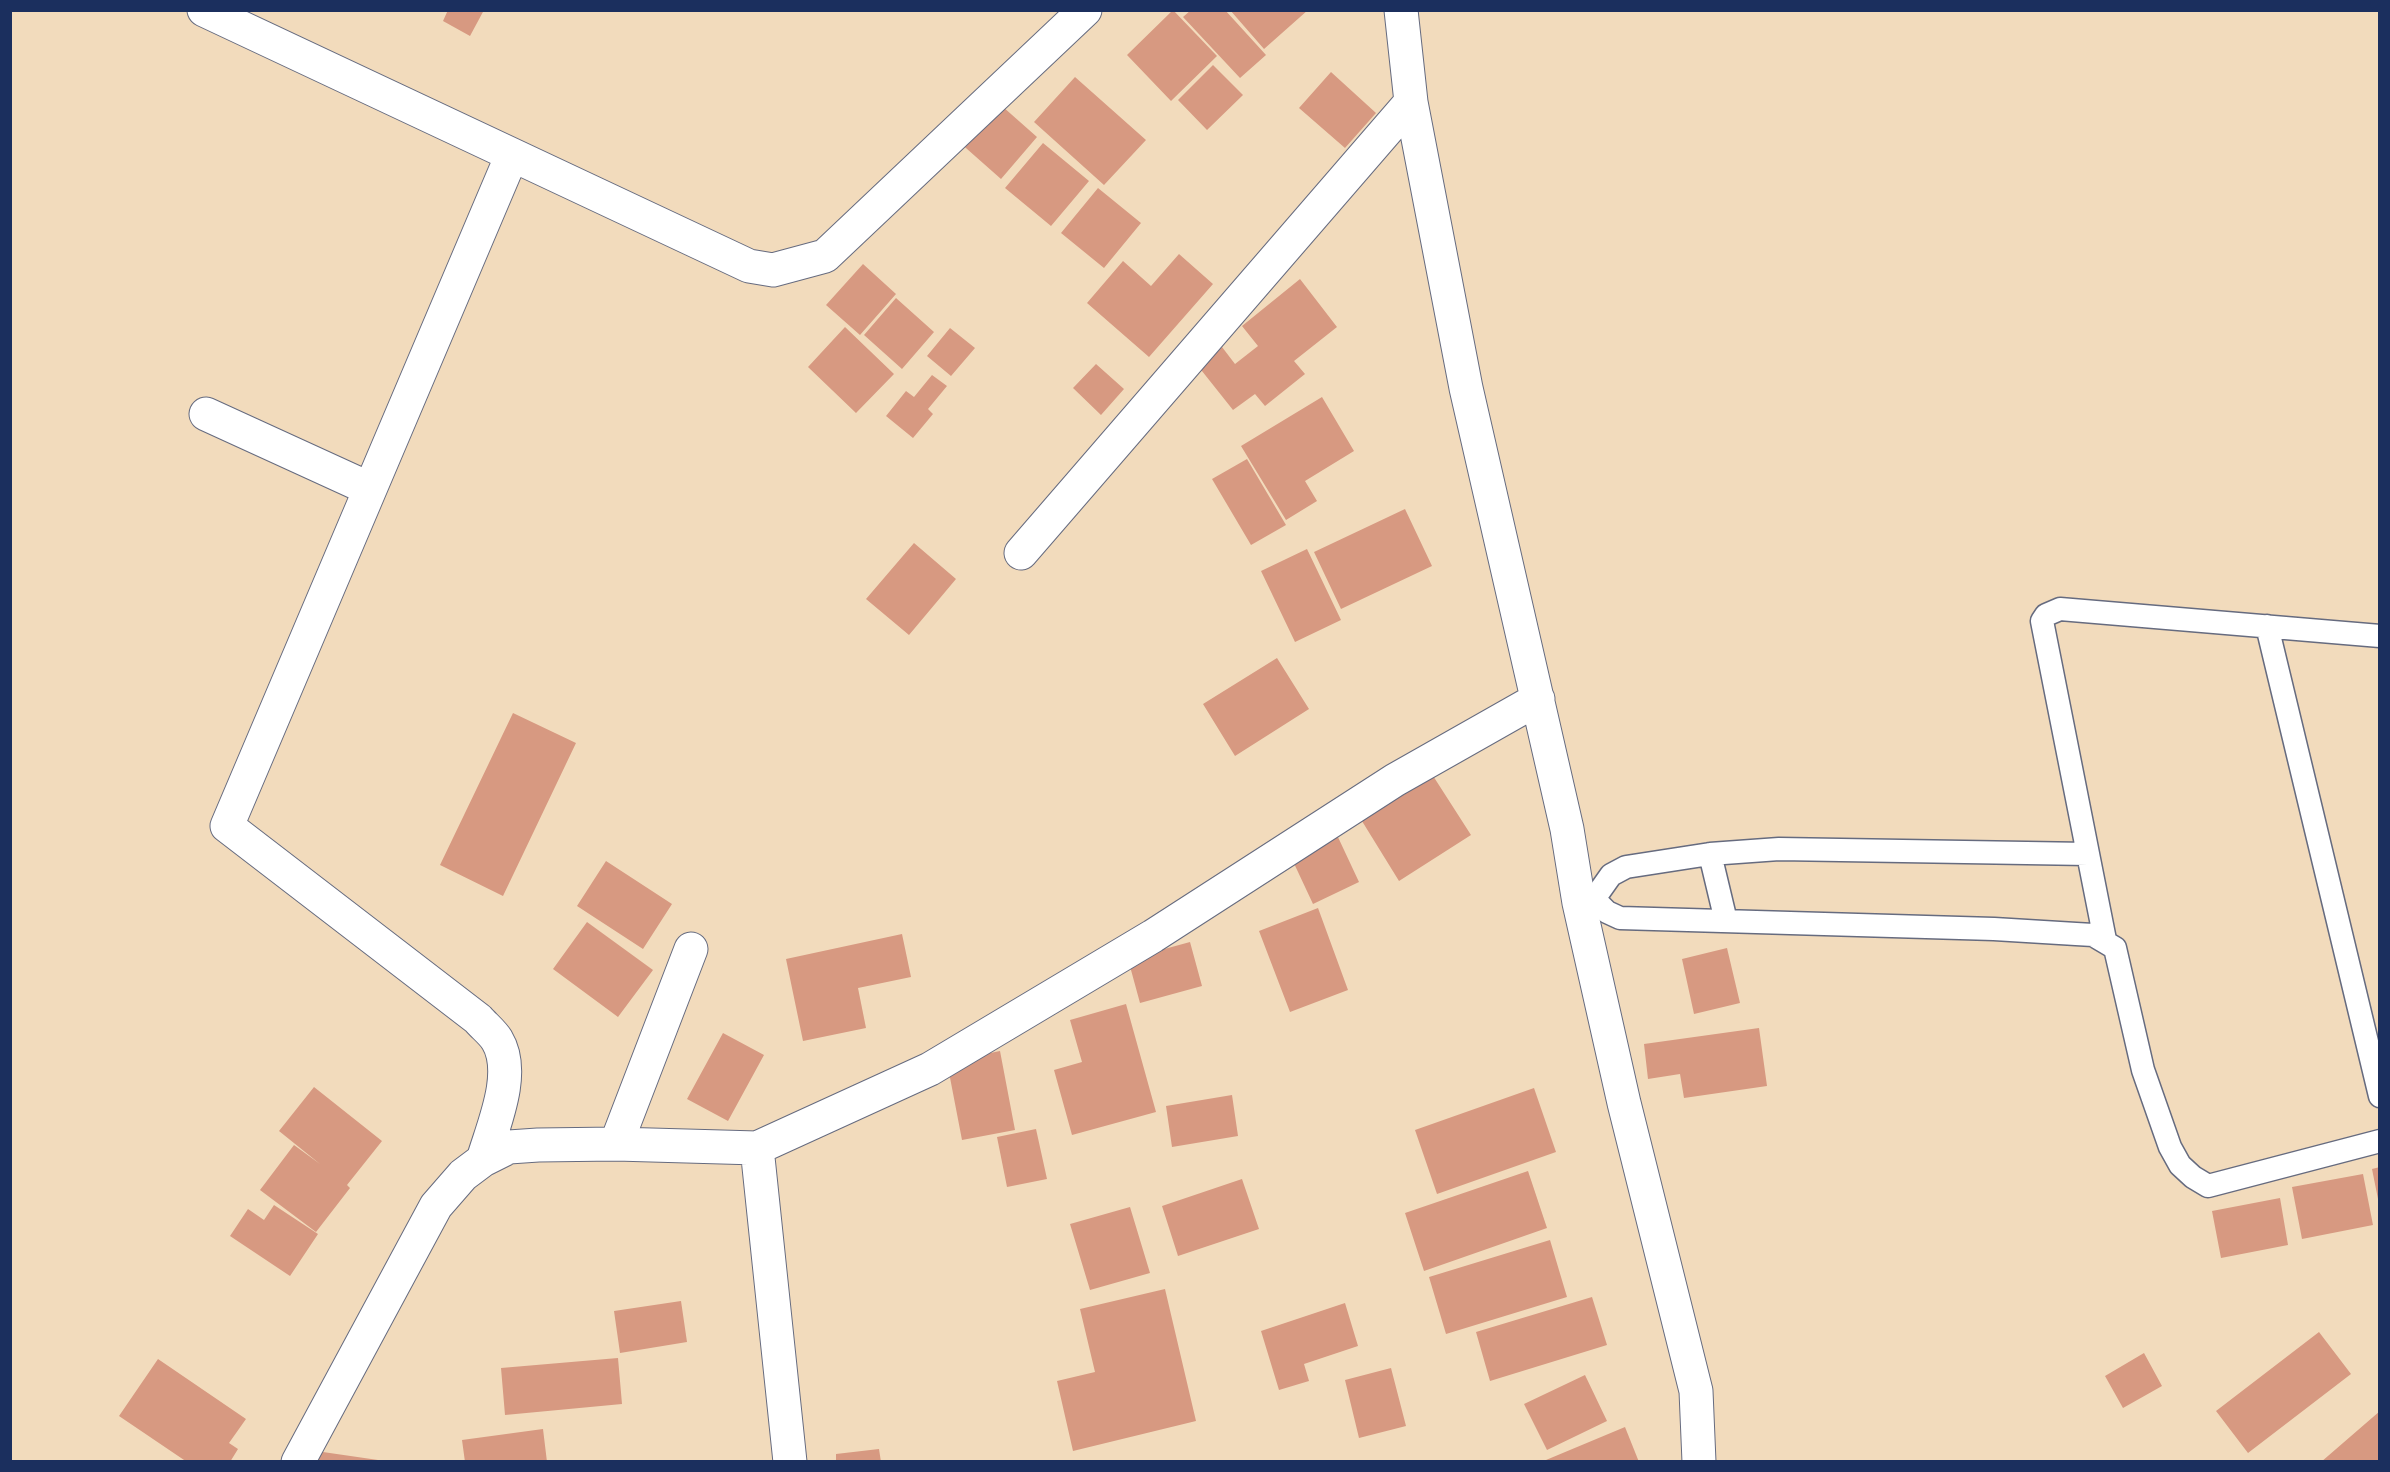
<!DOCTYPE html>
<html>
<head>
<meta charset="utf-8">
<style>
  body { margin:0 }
  #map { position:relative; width:2390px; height:1472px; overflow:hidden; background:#f2dbbc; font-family:"Gochi Hand",sans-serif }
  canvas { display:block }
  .frame { position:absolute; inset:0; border:12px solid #1b2f5e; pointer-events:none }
</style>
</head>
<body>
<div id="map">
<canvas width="2390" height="1472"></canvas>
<div class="frame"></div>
</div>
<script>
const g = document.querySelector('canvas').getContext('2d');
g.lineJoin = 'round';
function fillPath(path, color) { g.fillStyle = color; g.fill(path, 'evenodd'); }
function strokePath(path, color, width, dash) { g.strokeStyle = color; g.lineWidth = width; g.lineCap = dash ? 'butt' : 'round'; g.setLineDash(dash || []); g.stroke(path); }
fillPath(new Path2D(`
  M448,10H484L470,36L443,21Z
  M1173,10L1217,56L1171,101L1127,55Z
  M1191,10H1225L1266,55L1240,78L1183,17Z
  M1230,10H1308L1264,49Z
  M1213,65L1243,95L1207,130L1178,100Z
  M1331,72L1376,113L1345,148L1299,108Z
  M1075,77L1146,140L1104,185L1034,122Z
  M994,99L1037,137L1001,179L958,141Z
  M1043,143L1089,181L1051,226L1005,188Z
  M1098,188L1141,223L1104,268L1061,233Z
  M1179,254L1213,284L1149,357L1087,303L1123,261L1151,286Z
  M863,264L896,294L860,335L826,305Z
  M1300,279L1337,327L1294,361L1305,374L1265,406L1255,394L1233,410L1198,366L1222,347L1235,364L1258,346L1242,326Z
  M896,298L934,332L902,369L864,335Z
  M845,327L894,374L856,413L808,367Z
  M950,328L975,348L951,376L927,356Z
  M1096,364L1124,389L1101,415L1073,388Z
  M932,375L947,386L928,409L933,414L913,438L886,416L906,391L914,397Z
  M1322,397L1354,451L1305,481L1317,501L1286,520L1241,446Z
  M1247,459L1286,525L1251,545L1212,479Z
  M1405,509L1432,566L1341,609L1314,552Z
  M914,543L956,579L909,635L866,599Z
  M1307,549L1341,620L1295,642L1261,571Z
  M1277,658L1309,709L1235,756L1203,704Z
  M513,713L576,743L503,896L440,865Z
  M1428,768L1471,835L1399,881L1357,813Z
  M1337,835L1359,882L1313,904L1291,857Z
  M606,861L672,904L643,949L577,906Z
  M1318,908L1348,990L1290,1012L1259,931Z
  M587,922L653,970L618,1017L553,969Z
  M902,934L911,977L858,988L866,1028L803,1041L786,959Z
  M1190,942L1202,986L1140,1003L1128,959Z
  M1727,948L1740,1003L1694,1014L1682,959Z
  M1126,1004L1156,1112L1072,1135L1054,1070L1082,1062L1070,1020Z
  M1759,1028L1767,1086L1684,1098L1680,1074L1648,1079L1644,1044Z
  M723,1033L764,1055L728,1121L687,1099Z
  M1000,1051L1015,1130L962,1140L947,1062Z
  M314,1087L382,1141L347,1185L350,1188L316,1232L260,1190L294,1145L320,1164L279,1131Z
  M1534,1088L1556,1152L1437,1194L1415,1130Z
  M1232,1095L1238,1136L1172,1147L1166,1106Z
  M1036,1129L1047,1179L1007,1187L997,1137Z
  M2380,1167V1199H2378L2372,1169Z
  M1528,1171L1547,1228L1424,1271L1405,1213Z
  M2363,1174L2373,1225L2302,1239L2292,1187Z
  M1242,1179L1259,1229L1178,1256L1162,1206Z
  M2280,1198L2288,1245L2221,1258L2212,1211Z
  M274,1205L318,1234L290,1276L230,1236L248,1209L264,1220Z
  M1130,1207L1150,1273L1090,1290L1070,1224Z
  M1550,1240L1567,1297L1446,1334L1429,1277Z
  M1165,1289L1196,1421L1073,1451L1057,1381L1095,1372L1080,1309Z
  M1592,1297L1607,1345L1490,1381L1476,1332Z
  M681,1301L687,1342L620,1353L614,1311Z
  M1345,1303L1358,1346L1304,1364L1309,1381L1279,1390L1261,1331Z
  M2319,1332L2351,1374L2248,1453L2216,1411Z
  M2144,1353L2162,1386L2123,1408L2105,1376Z
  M618,1358L622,1404L505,1415L501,1368Z
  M158,1359L246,1419L229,1443L238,1449L230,1462H187L119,1416Z
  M1391,1368L1406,1426L1359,1438L1345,1380Z
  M1585,1375L1607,1421L1547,1450L1524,1404Z
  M2380,1411V1462H2321Z
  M1625,1427L1639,1462H1547L1546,1460Z
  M543,1429L547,1462H465L462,1440Z
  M879,1449L881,1462H836V1454Z
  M316,1451L378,1460L377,1462H314Z`), '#d79981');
const service = new Path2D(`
  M2267,626L2380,1096
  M1710,854L1726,921
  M1594,899L1607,912L1620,918L1994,929L2076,934L2093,935L2115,948L2143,1070L2170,1147L2180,1165L2193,1177L2208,1186L2380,1141
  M1581,903L1594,899L1611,875L1626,867L1710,854L1779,849L2088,854
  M2105,940L2042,621L2046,615L2060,609L2380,636`);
const minor = new Path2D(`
  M204,10L749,266L773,270L825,256L1085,10
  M1401,10L1411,102L1466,388L1567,829L1579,903L1624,1103L1696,1391L1699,1462
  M206,414L370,489
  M1021,553L1411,102
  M616,1144L691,949
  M757,1148L790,1462
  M483,1160C493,1126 517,1073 497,1040C493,1033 484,1026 478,1019L227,826L512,155
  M298,1462L436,1206L463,1175L483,1160L509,1147L538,1145L616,1144L757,1148L930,1069L1153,936L1395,780L1538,699`);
strokePath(service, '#666b7f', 25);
strokePath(minor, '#666b7f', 35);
strokePath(service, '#fff', 22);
strokePath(minor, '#fff', 33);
</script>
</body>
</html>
